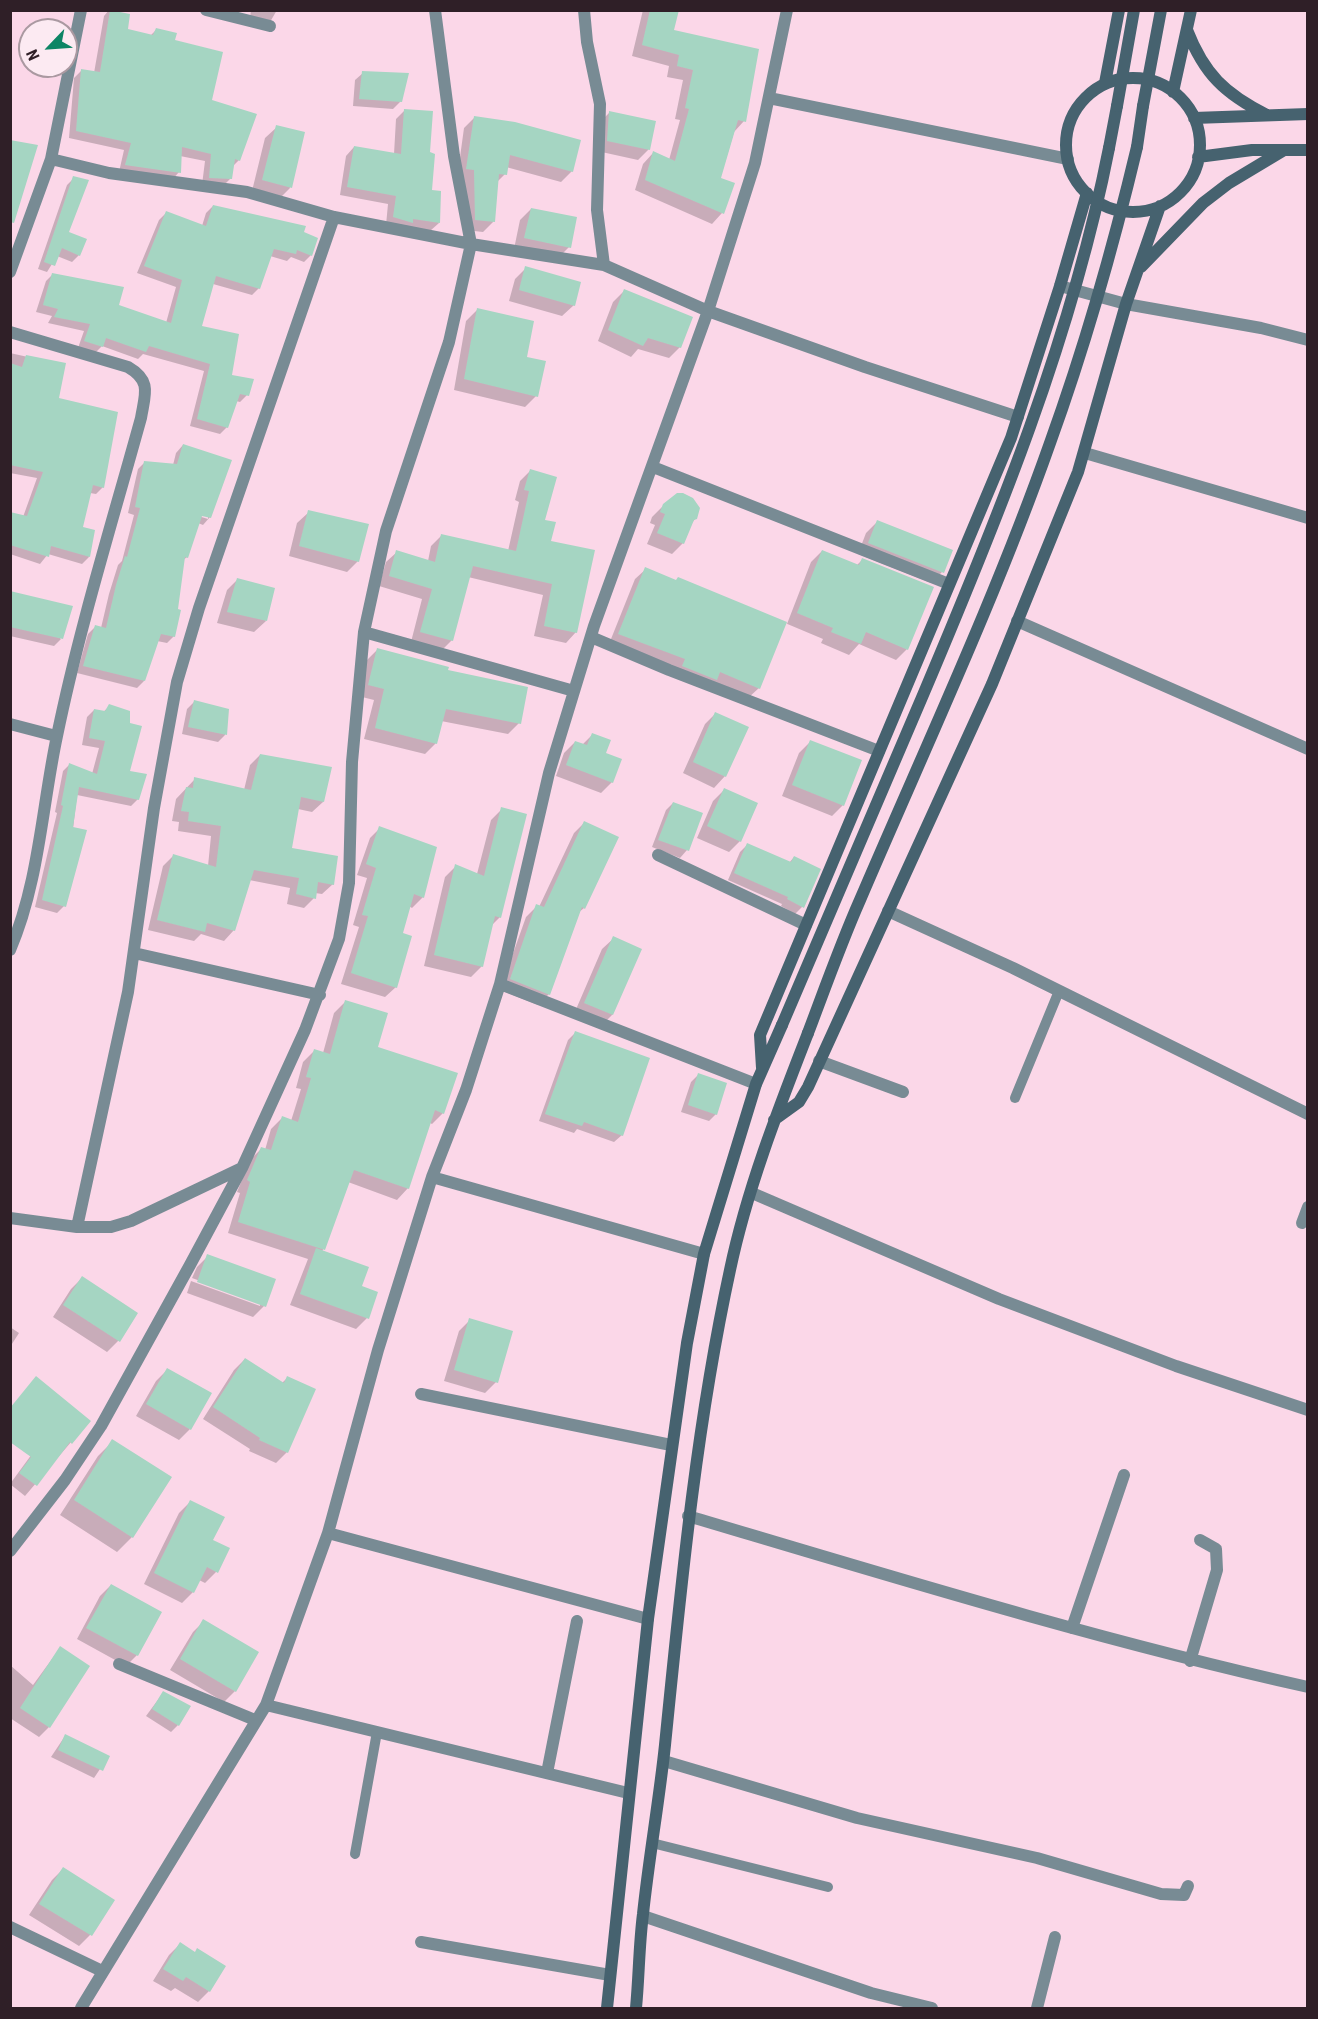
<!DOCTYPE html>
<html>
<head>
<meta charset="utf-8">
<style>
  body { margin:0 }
  #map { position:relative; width:1318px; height:2019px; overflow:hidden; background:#fbd7e8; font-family:"Roboto Condensed",sans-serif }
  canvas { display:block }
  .frame { position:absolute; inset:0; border:12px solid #2f1f27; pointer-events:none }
  .north { position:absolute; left:18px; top:18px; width:60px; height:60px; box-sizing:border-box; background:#fceaf2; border:2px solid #aa99a1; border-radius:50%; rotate:245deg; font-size:16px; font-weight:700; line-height:24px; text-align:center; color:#2f1f27 }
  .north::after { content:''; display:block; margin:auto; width:21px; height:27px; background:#0d8565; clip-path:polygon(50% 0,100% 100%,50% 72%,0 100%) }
</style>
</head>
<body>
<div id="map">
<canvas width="1318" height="2019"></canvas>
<div class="frame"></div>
<div class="north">N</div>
</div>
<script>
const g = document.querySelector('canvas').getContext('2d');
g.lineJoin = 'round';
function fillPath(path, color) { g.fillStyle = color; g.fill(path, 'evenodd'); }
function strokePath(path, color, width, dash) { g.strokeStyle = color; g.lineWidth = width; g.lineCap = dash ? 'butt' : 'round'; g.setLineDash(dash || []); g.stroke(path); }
fillPath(new Path2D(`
  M109,10L128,15L126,31L150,36L156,30L210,101L239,160L232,167L231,178L223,186L202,185L205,161L180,156L179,172L172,180L119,172L124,150L69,138L74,78L81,71L94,73L104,16Z
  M251,10H277L270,22L250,18Z
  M643,10H678L673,31L744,121L734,132L720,179L722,213L712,224L635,190L643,164L653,153L669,160L680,120L675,119L683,80L667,77L669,66L632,56Z
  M363,73L401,101L393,109L353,106L355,80Z
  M405,110L439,223L430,231L386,225L388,204L340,195L346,156L354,147L394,154L396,119Z
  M609,113L649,149L638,160L597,151L598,124Z
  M475,117L572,171L561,182L506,167L505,174L496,183L494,221L483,232L465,230L457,179L464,128Z
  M277,127L290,188L279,199L252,191L265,138Z
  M74,178L67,233L79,255L72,262L57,256L47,272L38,269L67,185Z
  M213,206L302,233L311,255L304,262L291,257L287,261L270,256L259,288L252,295L213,284L200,327L230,376L247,395L240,402L236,401L227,427L220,434L190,426L204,371L143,354L138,359L102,346L95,353L78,348L84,331L48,323L52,316L36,312L46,281L53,274L117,305L166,323L176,287L137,273L159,220L166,213L202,226L206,213Z
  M531,209L569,247L558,258L514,249L520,220Z
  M526,268L574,305L562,316L509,301L515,279Z
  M624,291L680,347L669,358L638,349L631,357L598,341L613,302Z
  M477,310L525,358L536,396L525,407L454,390L466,321Z
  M10,353L64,365L57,399L103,487L96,494L90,493L81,528L89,557L82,564L48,554L40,564L10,554V514L23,517L37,478L10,473Z
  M183,445L210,517L203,525L198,523L187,557L182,561L174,636L167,643L157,641L144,681L137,688L77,673L88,634L95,627L101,628L109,594L118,565L122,561L134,515L128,513L138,469L145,462L173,465L176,453ZM195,515L208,516V519Z
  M530,471L576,632L566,643L534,636L543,595L468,577L452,640L441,651L411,642L422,599L379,586L386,562L397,552L428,561L431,546L442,535L508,551L519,502L515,500L520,481Z
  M664,505L696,518L691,524L683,543L672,554L647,544L655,525L650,523L652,517Z
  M309,512L358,561L347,572L289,556L297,523Z
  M877,522L942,572L931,583L858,554L866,533Z
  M822,551L857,565L862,560L907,649L896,660L859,644L849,655L821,643L823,639L785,623L759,688L748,698L609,644L635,579L646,569L676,581L678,579L787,624L811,562Z
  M238,579L266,621L254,632L217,623L227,590Z
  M10,592L61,639L54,646L10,636Z
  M377,650L446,671L519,723L508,734L441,721L436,743L425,754L364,739L374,700L358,696L366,661Z
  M194,702L228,710L225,735L218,742L182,734L187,709Z
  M110,706L129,725L128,772L138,799L131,806L77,795L64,906L57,913L35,907L57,813L55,812L63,771L70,764L92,774L99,748L82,745L87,717L94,710L103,712Z
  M716,713L725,776L714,788L683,773L705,724Z
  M592,735L604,754L612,782L601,793L556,776L564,753L575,742L582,745Z
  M810,742L843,805L832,816L782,796L799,753Z
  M260,755L330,769L323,802L312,812L298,809L291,849L333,884L322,894L315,893L314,898L304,908L287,904L290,888L249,880L234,930L224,941L201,934L194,941L148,930L163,866L174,855L208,866L211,836L178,831L179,822L172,821L176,799L195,779L244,790L250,765Z
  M724,790L740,841L729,852L697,838L713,801Z
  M673,803L701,814L687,850L680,858L652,847L666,810Z
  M502,809L500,917L491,926L482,966L471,977L424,966L445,877L456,866L477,874L491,820Z
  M585,822L584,908L578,913L549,994L538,1005L500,990L526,917L537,906L539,907L574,833Z
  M380,828L423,897L412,908L409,906L401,934L396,987L385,997L341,984L359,927L353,925L367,878L357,875L370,838Z
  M747,845L789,863L794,857L802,907L795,914L781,906L782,904L728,880L740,852Z
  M614,938L640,949L612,1015L601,1026L574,1014L602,949Z
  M345,1002L376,1048L443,1113L432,1124L430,1123L408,1188L397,1200L348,1182L322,1252L360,1287L367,1318L356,1329L290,1305L308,1259L228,1233L240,1193L237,1192L250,1160L261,1149L265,1150L271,1129L282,1118L291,1121L301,1089L296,1088L303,1062L314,1051L323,1053L334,1013Z
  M575,1033L622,1135L614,1142L577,1129L574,1133L539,1121L568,1040Z
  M698,1075L716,1114L709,1121L681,1112L691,1082Z
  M208,1256L264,1306L253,1317L187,1293L191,1281L260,1306V1303L192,1278L197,1267Z
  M82,1278L136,1314L118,1341L107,1352L53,1317L71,1289Z
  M470,1320L496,1382L485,1393L444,1381L459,1331Z
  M10,1327L19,1333L10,1347Z
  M245,1359L282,1383L287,1378V1452L276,1463L249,1451L250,1449L203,1419L234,1370Z
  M167,1370L190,1429L179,1440L136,1416L156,1381Z
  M59,1417L89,1421L25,1496L10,1484Z
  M113,1441L132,1537L117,1552L60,1515L98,1456Z
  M190,1502L211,1541L216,1572L205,1583L199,1580L193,1592L182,1603L144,1584L179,1513Z
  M111,1585L160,1613L137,1655L126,1666L77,1639L100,1596Z
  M204,1621L235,1691L224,1702L170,1670L193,1632Z
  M60,1648L49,1727L39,1737L10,1718V1665L33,1685Z
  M163,1693L178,1725L171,1732L146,1716Z
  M65,1736L108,1757L94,1778L51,1757Z
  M63,1869L113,1901L90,1935L79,1946L29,1915L52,1880Z
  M180,1944L194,1953L209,1991L198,2002L175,1988L171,1991L153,1981L169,1955Z`), '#0003');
fillPath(new Path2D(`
  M110,10L130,14L128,29L153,35L156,28L177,33L175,40L223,52L212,100L257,114L240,161L235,159L232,179L209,178L211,154L182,147L181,173L125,165L131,143L76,131L81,69L100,72Z
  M650,10H679L674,30L759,49L746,122L738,120L721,178L735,183L724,214L645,180L653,151L675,161L689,109L685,108L693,70L677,66L679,55L642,45Z
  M362,71L409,73L402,102L359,99Z
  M404,109L433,111L430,152L435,154L432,190L441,191L440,223L413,219V223L393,217L396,196L347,187L354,146L401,154Z
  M609,111L656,121L650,150L607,141Z
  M474,116L515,122L581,140L573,172L510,155L507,175L499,174L495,222L475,220L474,170L466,169Z
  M276,125L305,132L292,188L262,180Z
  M10,140L38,145L14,223L10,222Z
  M73,176L89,180L69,232L87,239L80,256L62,248L55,266L44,262Z
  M213,205L306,226L304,232L318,238L312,256L297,250L296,254L274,249L260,289L216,276L202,326L239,334L232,375L254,379L249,396L240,394L228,428L197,419L210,364L149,346L146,352L106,338L103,347L84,341L90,324L54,317L58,309L43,305L52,273L124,287L119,305L171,323L182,280L144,266L166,211L206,226Z
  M531,208L577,217L571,248L524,238Z
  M525,266L581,282L575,306L519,290Z
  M624,289L693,317L681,348L648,338L643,346L608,330Z
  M477,308L534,321L527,357L546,361L538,397L464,379Z
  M26,355L66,363L59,398L118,412L104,488L93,485L83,527L95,530L90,557L51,546L49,557L10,545V512L27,516L43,472L10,465V363L22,367Z
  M183,444L232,460L211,518L202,516L188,558L185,557L178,609L181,610L175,637L161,634L145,681L83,666L95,625L106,628L116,585L125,556L127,557L140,508L135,507L144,461L177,464Z
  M530,469L557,477L545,520L556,522L551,541L595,550L577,633L544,626L552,584L473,566L453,641L420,632L432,589L389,576L396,550L435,562L441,534L516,551L529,491L524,490Z
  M677,493H683L693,498L700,508L697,519L694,520L684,544L657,533L665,514L660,512L663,504Z
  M308,510L369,524L359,562L299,546Z
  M877,520L953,550L944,573L868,543Z
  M822,550L859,565L862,558L934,587L908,650L866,632L861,644L831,632L833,628L797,613Z
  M645,567L676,580L678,577L787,622L760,689L720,672L717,680L682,666L685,659L618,634Z
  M237,578L275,588L267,621L227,612Z
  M10,591L73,606L63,639L10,627Z
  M377,648L449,667L448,670L528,687L521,724L446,709L437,744L375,728L384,689L368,685Z
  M194,700L229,709L227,735L188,727Z
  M109,704L130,711V723L142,726L130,771L147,774L139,800L79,787L73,827L87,830L66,907L42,900L63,806L61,805L69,763L97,774L105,741L89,738L94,709L105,711Z
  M715,712L749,727L726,777L693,762Z
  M592,733L611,740L606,753L622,759L613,783L566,765L575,741L587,745Z
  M810,740L862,760L844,806L792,785Z
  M260,754L332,767L324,802L301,797L292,848L338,856L334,885L318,882L316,899L296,894L299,878L254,870L235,931L207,923L205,932L157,920L173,854L216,867L221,826L188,821L189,812L181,811L186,787L193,788L194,777L251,790Z
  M724,788L758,803L741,842L707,826Z
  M673,802L703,813L689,851L658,840Z
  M501,807L527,814L501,918L495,916L483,967L434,955L455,864L484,876Z
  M584,821L619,837L585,909L582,907L550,995L510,979L536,904L544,907Z
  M379,826L437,847L424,898L414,894L403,933L412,936L397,988L351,973L368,916L362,915L376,868L366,864Z
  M747,843L791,862L794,856L821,869L804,908L787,899L788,897L734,873Z
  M613,936L642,949L613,1015L584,1003Z
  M345,1000L388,1013L378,1047L458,1073L444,1114L435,1110L409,1189L354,1170L325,1250L238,1222L250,1182L247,1180L261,1147L271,1150L282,1116L298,1122L311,1078L306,1077L314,1049L330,1054Z
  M575,1031L650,1058L623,1136L584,1122L582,1126L545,1114Z
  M698,1073L727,1083L717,1115L688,1105Z
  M316,1248L369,1267L362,1286L378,1292L369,1319L300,1294Z
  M207,1254L276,1279L266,1307L197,1282Z
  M82,1276L138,1313L120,1342L63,1305Z
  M469,1318L513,1331L498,1383L454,1370Z
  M245,1358L284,1383L287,1376L316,1389L288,1453L259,1440L260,1438L213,1407Z
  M167,1368L212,1393L191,1430L146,1404Z
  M36,1376L91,1421L72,1444L70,1442L37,1486L19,1473L31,1457L10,1442V1408Z
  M112,1439L172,1477L133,1538L74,1500Z
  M190,1500L225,1517L213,1540L230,1548L218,1573L207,1567L194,1593L154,1573Z
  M111,1584L162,1612L138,1656L86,1628Z
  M203,1619L259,1652L236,1692L180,1659Z
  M60,1646L90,1666L50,1728L20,1708Z
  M163,1691L191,1706L179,1726L152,1709Z
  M65,1734L110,1756L103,1771L58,1750Z
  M63,1867L115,1900L92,1936L39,1904Z
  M180,1942L195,1952L197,1948L226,1966L210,1992L186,1977L183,1981L163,1969Z`), '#a5d5c2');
strokePath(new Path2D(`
  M1015,1098L1059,991
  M652,1843L828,1887
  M355,1854L377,1732`), '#788b94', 10);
strokePath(new Path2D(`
  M206,10L270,26
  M584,10L587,42L600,104L597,210L604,265L708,311L865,367L1018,417
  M769,98L1068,159
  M51,159L109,173L247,192L334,217L471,244L604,265
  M10,272L51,159L81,10
  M1060,286L1126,304L1261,328L1308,340
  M10,332L128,367C152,381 145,394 141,418C112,523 79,629 57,736C42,806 39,883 10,950
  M1085,453L1308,518
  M653,467L949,584
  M1017,621L1308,749
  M364,632L574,691
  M591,637L669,670L879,751
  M10,724L56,736
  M658,855L806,925
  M888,911L1013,968L1308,1114
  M134,953L320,995
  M500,984L756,1084
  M819,1061L903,1092
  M432,1177L704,1254
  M752,1193L999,1299L1176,1366L1308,1410
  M10,1218L77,1227H111L131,1221L242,1168
  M1302,1223L1308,1207
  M77,1227L128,992L154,808L177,682L199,608L334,217
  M421,1394L671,1445
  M688,1516C893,1577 1098,1640 1308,1687
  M328,1533L648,1619
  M10,1551L65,1480L101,1426L190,1265L242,1168L305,1030L339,939L349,883L352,762L364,632L386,531L449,342L471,244L454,156L435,10
  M1072,1628L1124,1475
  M1190,1661L1217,1570L1216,1549L1200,1540
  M119,1664L255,1720
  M266,1705L628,1793
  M664,1761L857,1818L1037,1858L1161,1894L1184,1895L1188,1886
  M547,1773L577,1621
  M643,1916L871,1993L932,2008
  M10,1927L102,1971
  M421,1942L610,1975
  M81,2008L266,1705L328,1533L378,1350L432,1177L466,1090L500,984L549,773L594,626L708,311L755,163L787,10
  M1037,2008L1055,1937`), '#788b94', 12);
strokePath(new Path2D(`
  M1187,30C1204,74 1225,94 1267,115
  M1066 145a67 67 0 1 1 134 0a67 67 0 1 1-134 0Z
  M1105,83L1119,10
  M1173,92L1191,10
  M1194,118L1308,114
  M1137,147L1143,106
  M1109,148L1117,106
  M1198,157L1252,150H1308
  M1141,267L1203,203L1229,183L1284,150
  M762,1068L760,1035L1011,438L1060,286L1087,193
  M774,1120L799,1102L808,1087L992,684L1078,472L1126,304L1160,206
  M607,2008L648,1619L687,1343L704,1254L756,1084L782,1025
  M636,2008C639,1977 639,1945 643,1914C649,1857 659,1802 665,1745C681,1586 696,1427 730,1270C747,1189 778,1110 808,1033`), '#46626f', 12);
strokePath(new Path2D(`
  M1117,106L1134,10
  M1143,106L1161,10
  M782,1025C829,915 876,805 923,695C998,518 1072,337 1109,148
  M808,1033C825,988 841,943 860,900C925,748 995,599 1050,443C1085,346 1113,248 1137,147`), '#46626f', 12);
</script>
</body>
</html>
